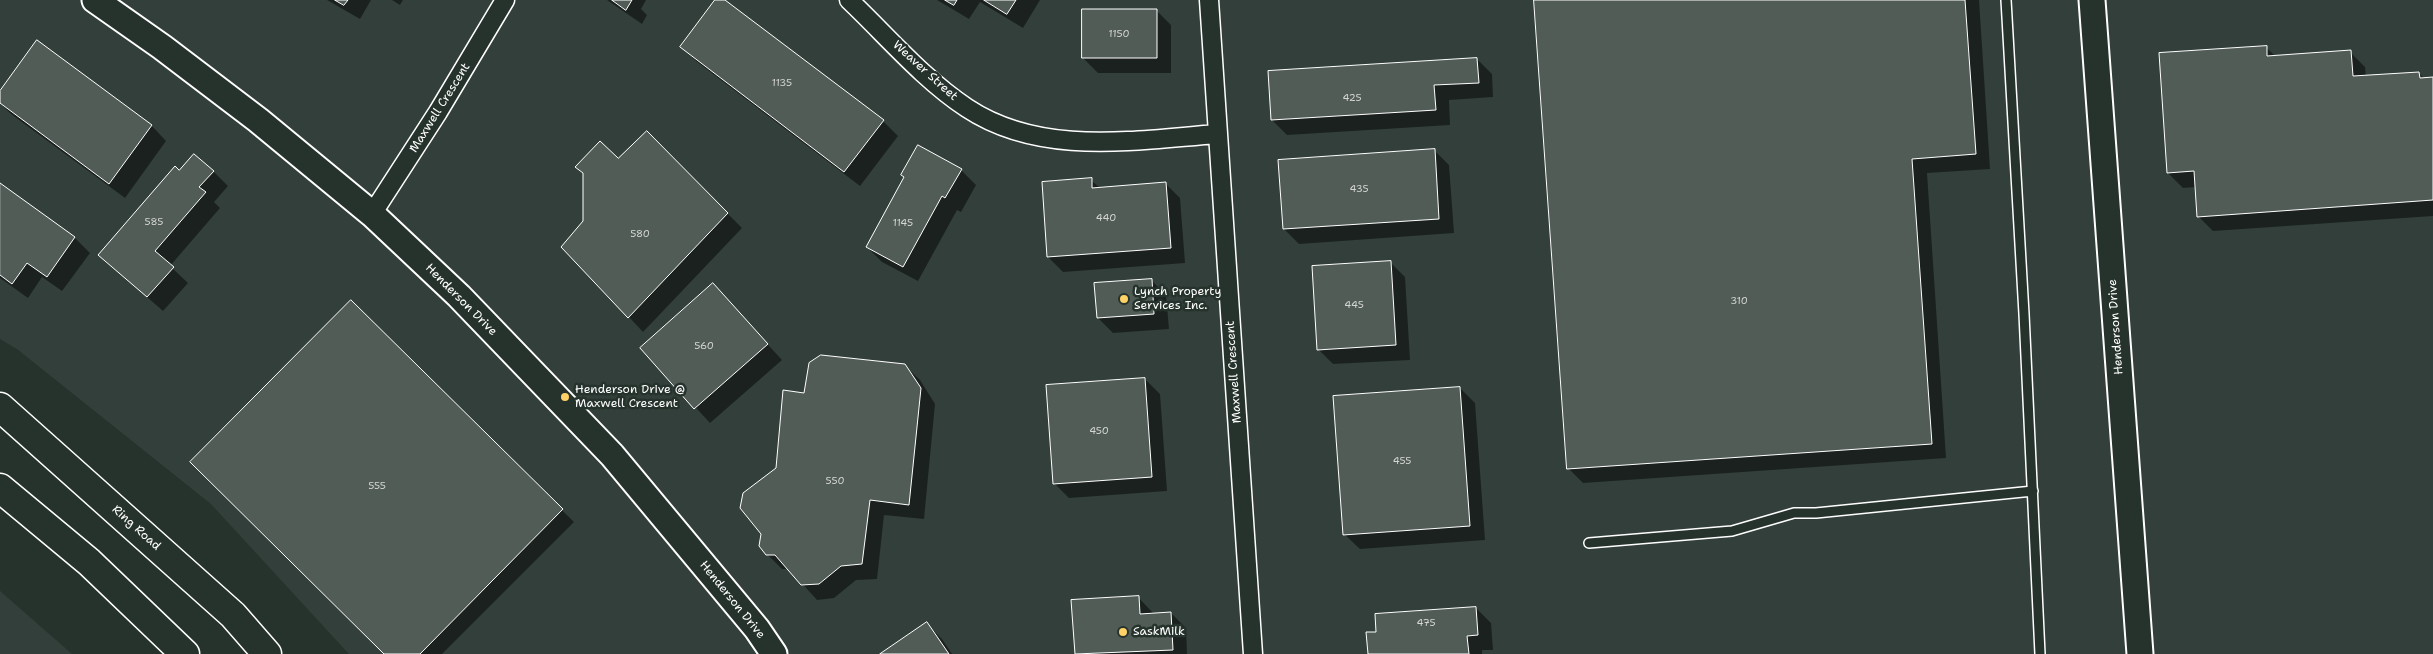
<!DOCTYPE html>
<html>
<head>
<meta charset="utf-8">
<style>
  body { margin:0 }
  canvas { display:block; background:#26332d }
</style>
</head>
<body>
<canvas width="2433" height="654"></canvas>
<script>
const g = document.querySelector('canvas').getContext('2d');
g.lineJoin = 'round';
function fillPath(path, color) { g.fillStyle = color; g.fill(path, 'evenodd'); }
function strokePath(path, color, width, dash) { g.strokeStyle = color; g.lineWidth = width; g.lineCap = dash ? 'butt' : 'round'; g.setLineDash(dash || []); g.stroke(path); }
function write(font, color, halo, rows, align = 'center') {
  g.font = font + ' "Shantell Sans",sans-serif'; g.lineWidth = 5; g.setLineDash([]); g.textBaseline = 'middle'; g.strokeStyle = halo; g.fillStyle = color; for (const [text, x, y, turn = 0] of rows) {
    g.save(); g.translate(x, y); g.rotate((+turn || 0) * Math.PI / 180); g.textAlign = isNaN(turn) ? turn : align; if (halo) g.strokeText(text, 0, 0); g.fillText(text, 0, 0); g.restore();
  }
}
fillPath(new Path2D(`
  M0,0H2433V654H349L211,504L17,349L0,339Z
  M0,591L72,654H0Z`), '#333f3a');
fillPath(new Path2D(`
  M327,0H371L360,19Z
  M392,0H403L400,5Z
  M607,0H646L641,9L647,15L642,24Z
  M717,0H723L883,121L898,136L860,186L696,61L681,46Z
  M937,0H1040L1023,28L980,2L969,19Z
  M1536,0H1979L1990,169L1927,173L1946,458L1583,483L1568,468Z
  M1156,10L1171,25V73H1098L1083,58Z
  M38,42L152,126L166,141L125,198L11,114L0,103V93Z
  M2266,47L2276,57L2350,52L2365,67L2366,77L2419,73L2424,78H2433V216L2213,231L2198,216L2196,187L2183,188L2168,173Z
  M1477,59L1492,74L1493,97L1449,100L1450,125L1287,135L1272,120Z
  M647,133L742,228L643,332L629,317L584,222V174L577,167L618,160Z
  M1434,150L1449,165L1454,233L1299,244L1284,229Z
  M961,170L976,185L961,212L957,210L918,281L882,262L867,247Z
  M213,171L228,186L214,202L220,208L170,266L188,283L163,311L115,269L180,172Z
  M1091,180L1100,188L1165,183L1180,198L1185,263L1063,272L1048,257Z
  M0,185L75,238L90,253L62,291L42,277L28,298L0,278Z
  M1390,262L1405,277L1410,360L1333,364L1318,349Z
  M1151,280L1166,295L1169,329L1113,333L1098,318Z
  M713,285L782,360L710,423L641,348Z
  M351,301L574,522L442,654H386Z
  M904,365L920,380L935,404L924,519L884,515L877,579L856,580L834,598L817,600L789,569H782L767,554L777,469L805,394Z
  M1145,379L1160,394L1167,491L1069,498L1054,483Z
  M1460,388L1475,403L1485,540L1360,549L1344,534Z
  M1138,597L1154,614L1171,613L1186,628L1187,654H1076L1073,601Z
  M1476,608L1491,623L1493,650H1482V654H1369L1377,633Z
  M927,624L942,639L952,654H882Z`), '#0007');
const building = new Path2D(`
  M335,0H348L344,5Z
  M612,0H632L626,10Z
  M715,0H725L884,120L844,172L680,47Z
  M945,0H957L954,5Z
  M984,0H1016L1007,14Z
  M1534,0H1965L1976,154L1912,159L1932,444L1567,469Z
  M1082,9H1157V58H1082Z
  M37,40L152,125L109,184L0,103V91Z
  M2267,46V56L2351,50L2353,76L2419,72L2420,78L2433,77V200L2197,217L2194,171L2167,173L2159,53Z
  M1477,58L1479,83L1434,85L1436,110L1271,120L1268,71Z
  M647,131L728,213L628,318L561,247L583,221V173L575,167L600,141L618,158Z
  M918,145L962,169L945,198L942,196L903,267L866,247L904,177L901,175Z
  M1435,149L1439,219L1283,229L1278,160Z
  M194,154L214,171L199,187L206,192L155,251L174,267L147,297L98,255L175,166L179,170Z
  M1092,178V188L1166,182L1171,248L1047,257L1042,182Z
  M0,183L75,237L47,277L27,263L12,284L0,275Z
  M1391,261L1396,345L1317,350L1312,266Z
  M1152,279L1154,314L1097,318L1094,283Z
  M713,283L768,344L694,409L640,348Z
  M351,300L563,509L420,654H384L190,462Z
  M821,355L905,364L921,388L909,505L870,500L862,564L841,566L819,584L801,585L775,555H766L759,546L761,534L740,508L743,493L776,468L783,390L804,393L809,363Z
  M1145,378L1152,477L1053,484L1046,385Z
  M1460,387L1470,526L1343,535L1333,396Z
  M1139,596L1140,614L1171,612L1173,650L1075,654L1071,600Z
  M1476,607L1478,635L1467,636L1469,654H1368L1366,632H1376L1375,614Z
  M927,622L949,654H880Z`);
fillPath(building, '#515c57');
strokePath(building, '#fff', 1);
const lane = new Path2D(`
  M2006,0L2024,314L2040,654
  M1589,543L1732,531L1794,513H1816L2033,491`);
const street = new Path2D(`
  M849,0C887,36 923,79 967,108C1041,157 1135,140 1218,134
  M1209,0L1253,654
  M372,214L438,112L505,0`);
const secondary = new Path2D(`
  M95,0L162,47L258,120L372,214L459,296L612,455L757,629L774,654
  M2092,0L2140,654`);
const highway = new Path2D(`
  M0,407L233,615L267,654
  M0,488L89,562L185,654`);
strokePath(lane, '#fff', 12);
strokePath(street, '#fff', 21);
strokePath(secondary, '#fff', 29);
strokePath(highway, '#fff', 31);
strokePath(lane, '#26332d', 9);
strokePath(street, '#26332d', 18);
strokePath(secondary, '#26332d', 25);
strokePath(highway, '#26332d', 28);
for (const [x, y, r, color] of [
  [1124,299,5,"#ffd166"],
  [565,397,5,"#ffd166"],
  [1123,632,5,"#ffd166"]
]) { const dot = new Path2D(); dot.arc(x, y, r, 0, 2 * Math.PI); g.fillStyle = color; g.fill(dot); strokePath(dot, '#26332d', 2); }
write('10px', '#d4d6d5', null, [
  ["1150",1119,34],
  ["1135",782,83],
  ["425",1352,98],
  ["435",1359,189],
  ["440",1106,218],
  ["585",154,222],
  ["1145",903,223],
  ["580",640,234],
  ["310",1739,301],
  ["445",1354,305],
  ["560",704,346],
  ["450",1099,431],
  ["455",1402,461],
  ["550",835,481],
  ["555",377,486],
  ["475",1426,623]
]);
write('12px', '#fff', '#26332d', [
  ["Weaver Street",925,71,42],
  ["Maxwell Crescent",440,108,-58],
  ["Henderson Drive",461,300,45],
  ["Henderson Drive",2116,327,-94],
  ["Maxwell Crescent",1234,372,-94],
  ["Ring Road",136,528,42],
  ["Henderson Drive",732,600,51]
]);
write('12px', '#fff', '#26332d', [
  ["Lynch Property",1134,292],
  ["Services Inc.",1134,306],
  ["Henderson Drive @",575,390],
  ["Maxwell Crescent",575,404],
  ["SaskMilk",1133,632]
], 'left');
</script>
</body>
</html>
